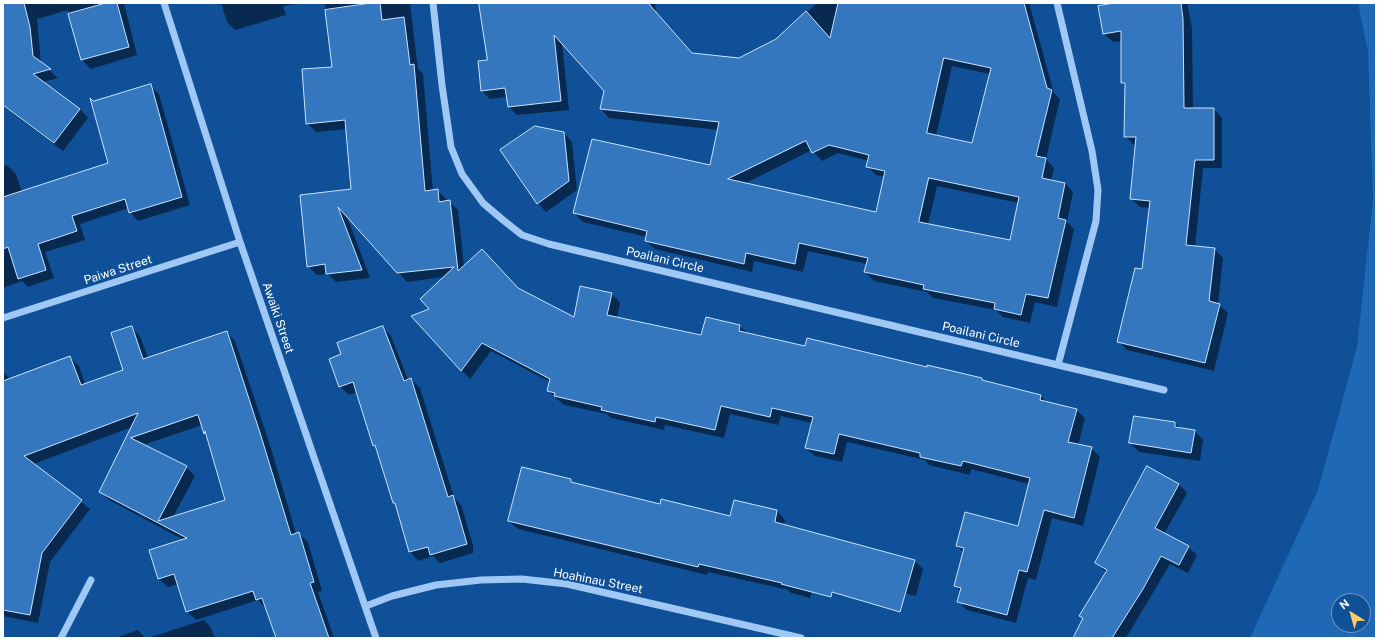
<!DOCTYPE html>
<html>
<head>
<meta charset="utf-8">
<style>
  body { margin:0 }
  #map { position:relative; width:1379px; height:641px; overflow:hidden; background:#0f5098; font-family:"Public Sans",sans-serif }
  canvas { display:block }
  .frame { position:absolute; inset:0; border:4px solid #fff; pointer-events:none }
  .north { position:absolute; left:1331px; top:593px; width:40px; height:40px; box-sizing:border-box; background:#0f5098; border:1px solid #6f96c1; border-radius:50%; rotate:323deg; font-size:11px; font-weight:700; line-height:16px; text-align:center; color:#fff }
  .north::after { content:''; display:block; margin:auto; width:14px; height:18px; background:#ffcc63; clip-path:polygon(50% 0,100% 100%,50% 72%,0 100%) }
</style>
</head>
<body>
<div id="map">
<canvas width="1379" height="641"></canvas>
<div class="frame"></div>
<div class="north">N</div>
</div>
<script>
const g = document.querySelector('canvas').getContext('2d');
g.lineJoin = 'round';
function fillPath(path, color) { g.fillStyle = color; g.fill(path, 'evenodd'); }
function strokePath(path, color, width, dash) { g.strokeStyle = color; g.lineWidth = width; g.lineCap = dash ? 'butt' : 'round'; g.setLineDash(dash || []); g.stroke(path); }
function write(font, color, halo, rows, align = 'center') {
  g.font = font + ' "Public Sans",sans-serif'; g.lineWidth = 4; g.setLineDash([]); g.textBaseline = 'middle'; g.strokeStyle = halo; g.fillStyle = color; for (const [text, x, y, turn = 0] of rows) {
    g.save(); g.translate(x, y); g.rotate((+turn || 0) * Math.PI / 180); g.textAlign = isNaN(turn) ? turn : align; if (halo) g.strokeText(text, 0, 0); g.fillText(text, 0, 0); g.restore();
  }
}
fillPath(new Path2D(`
  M1358,3H1376V638H1250L1318,490L1357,347L1373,200L1368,52ZM1339,601H1363V625H1339Z`), '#1e68b5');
fillPath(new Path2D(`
  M3,3H124L137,55L91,69L82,60L68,10L37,19L41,63L58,78L43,82L80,109L88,118L63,151L3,106Z
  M221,3H305L283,6L286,15L235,30L227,22Z
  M325,3H410L418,69L423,74L433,191L437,190L446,199V202H449L458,210L464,266L482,250L519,289L574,318L612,294L620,303L617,318L702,337L740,326L748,334L806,347L982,379L985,381L1041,396L1048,403L1076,410L1085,418L1078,445L1091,448L1100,457L1083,526L1052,518L1036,580L1028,578L1016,623L967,610L958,601L961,591L955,586L964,553L957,546L1019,527L1029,484L971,469L970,475L929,465L925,460L847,442L842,462L815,456L806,448L812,423L781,416L778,425L730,414L724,438L665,425L664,430L611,418L607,414L564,405L548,391L550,382L491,351L470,379L412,316L430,309L444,277L407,282L346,214L370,278L336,282L328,274L317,275L308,266L301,195L352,190L347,129L316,132L307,123L334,68Z
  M480,3H655L656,13L693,54L739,59L776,40L817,3H1029L1054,93L1060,99L1046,159L1054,168L1051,181L1065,183L1073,192L1067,222L1074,229L1057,307L1035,302L1030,323L1003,317L996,310L933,298L927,292L874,281L865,272L867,264L808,251L803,272L754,261L752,272L655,249L646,241L647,237L583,222L574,213L711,166L719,130L609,118L601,109L606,91L562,43L569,110L517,115L509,107L508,97L490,99L482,91L488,61ZM952,66L990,74L973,144L936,136ZM812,150L822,161L838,153L869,161L868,167L876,175L885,177L877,213L744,184ZM937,186L1019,203L1010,241L928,225Z
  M1120,3H1187L1192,28L1193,109H1214L1222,118V168H1203L1195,247L1214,249L1223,258L1218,304L1228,313L1214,371L1127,350L1119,341L1143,270L1150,208L1140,207L1131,198L1137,145H1134L1125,136L1126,87L1122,83V41L1113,42L1104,34Z
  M150,86L159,94L190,205L138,221L130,212L129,208L80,224L85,240L45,252L54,278L28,287L22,281L3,288V167L7,165L16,174L22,192L109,164L93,102Z
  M564,133L572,142L577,190L546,212L538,203Z
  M131,327L140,336L148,358L227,332L235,341L270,445L296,534H299L308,542L322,591L318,592L334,638H277L266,608L258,600L196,620L187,611L178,584L168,587L159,579L150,551L184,540L109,500L100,492L132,427L34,464L90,509L50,562L38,623L3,616V372L10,379L70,357L79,366L85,384L124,371ZM202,425L207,436L227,500L173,517L195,476L186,467L143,445Z
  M383,327L391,336L408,380L411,379L420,388L454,497L461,505L473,545V553L440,563L433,556L418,561L410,552L396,505L377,449L374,445L357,392L349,395L340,386L343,355Z
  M1175,423L1181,429L1195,431L1203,440L1200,461L1139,452L1130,443Z
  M571,480L574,484L660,505L731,518L735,502L777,511L785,520L784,526L915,561L923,569L916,596L818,570L810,598L791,593L788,590L708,572L707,575L518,529L509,521Z
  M1179,484L1187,493L1164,534L1188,547L1197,555L1188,573L1170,564L1126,638H1074L1083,619L1080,616L1107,573L1096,563Z
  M204,620L211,628L215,638H148Z
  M138,630L145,638H115Z`), '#0007');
const building = new Path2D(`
  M3,3H24L30,27L33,56L51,69L33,74L80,109L54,143L3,105Z
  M106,3H117L129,47L81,60L68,14Z
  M371,3H380L382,20L404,17L410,65L414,64L425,191L438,189L439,202L450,200L458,271L482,249L518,288L574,317L580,286L612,293L607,315L701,335L706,317L740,325L739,331L805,346L807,338L927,367V365L982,378V380L1041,395L1040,400L1077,409L1068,442L1092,447L1074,518L1044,510L1027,572L1019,570L1007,615L957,602L961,588L954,586L964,548L956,546L965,512L1018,526L1030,478L963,461L961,466L920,457V453L839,434L834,454L805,448L813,417L772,408L770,417L721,406L715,430L656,417L655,422L601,410L602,407L554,396L555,393L547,391L550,379L482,343L461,371L411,316L429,309L420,299L454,267L397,273L338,207L362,270L326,274L325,264L307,267L300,195L351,189L345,120L306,124L302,69L332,67L325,10Z
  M479,3H648L692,53L739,58L776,39L806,11L830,38L838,3H1024L1047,88L1052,90L1036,156L1046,158L1042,178L1065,183L1058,218L1066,220L1048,298L1026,294L1021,315L994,309L995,303L923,289L924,285L864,272L868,258L799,243L795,264L746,253L744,264L645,241L647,231L573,213L592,139L710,165L719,122L600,109L604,91L554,35L561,101L508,107L505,88L481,91L478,61L487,60ZM944,58L991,68L972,143L927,133ZM806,141L812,153L829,145L869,155L866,167L885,171L876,212L728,179ZM929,178L1019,197L1010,240L919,222Z
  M1115,3H1181L1183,19L1184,108H1214V160H1195L1186,245L1215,248L1209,301L1220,304L1205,363L1117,342L1135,268L1142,269L1150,201L1130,199L1136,137H1124L1125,83H1121V31L1103,34L1098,6Z
  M151,84L182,197L129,213L125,199L72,216L77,231L38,244L46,270L18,279L8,247L3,249V197L108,163L90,98L93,101Z
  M535,126L564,132L569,181L537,204L500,150Z
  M132,326L143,359L227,331L261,436L291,535L299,532L314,582L310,583L329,638H276L262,598L256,600L253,591L186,612L174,574L158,579L149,550L187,538L99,492L138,413L24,456L82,500L42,553L30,615L3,610V381L70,356L81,385L123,370L111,333ZM198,415L204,434L205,431L225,500L158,521L187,466L131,438Z
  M383,326L404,381L411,378L448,497L453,495L467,544L430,555L428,547L409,552L395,503H393L375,445L373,446L353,382L339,387L329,359L341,354L337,343Z
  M1134,416L1175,422V427L1195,430L1191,453L1129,443Z
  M1147,466L1179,484L1155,528L1189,546L1179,565L1161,556L1143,589L1112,638H1073L1083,618L1079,616L1107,570L1095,563Z
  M522,467L571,479V482L660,504L661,499L730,516L734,500L777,510L775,522L915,560L900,612L832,592L831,597L781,584L782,583L699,564L698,567L508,521Z`);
fillPath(building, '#3477be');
strokePath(building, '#c8e3fe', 1);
strokePath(new Path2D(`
  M164,3L240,242L376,638
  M433,3L442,85L451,147L462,174L483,203L503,220L522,235L549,244L1058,365L1096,221L1098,190L1092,151L1057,3
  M3,318L240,242
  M1058,365L1164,390
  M366,606L392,596L436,585L481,580L522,579L567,584L801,638
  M61,638L91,580`), '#9fc9f4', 7);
write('12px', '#fff', '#0f5098', [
  ["Poailani Circle",665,260,13],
  ["Paiwa Street",118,270,-18],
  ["Awaiki Street",278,318,71],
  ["Poailani Circle",981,335,13],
  ["Hoahinau Street",598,581,11]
]);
</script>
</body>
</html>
